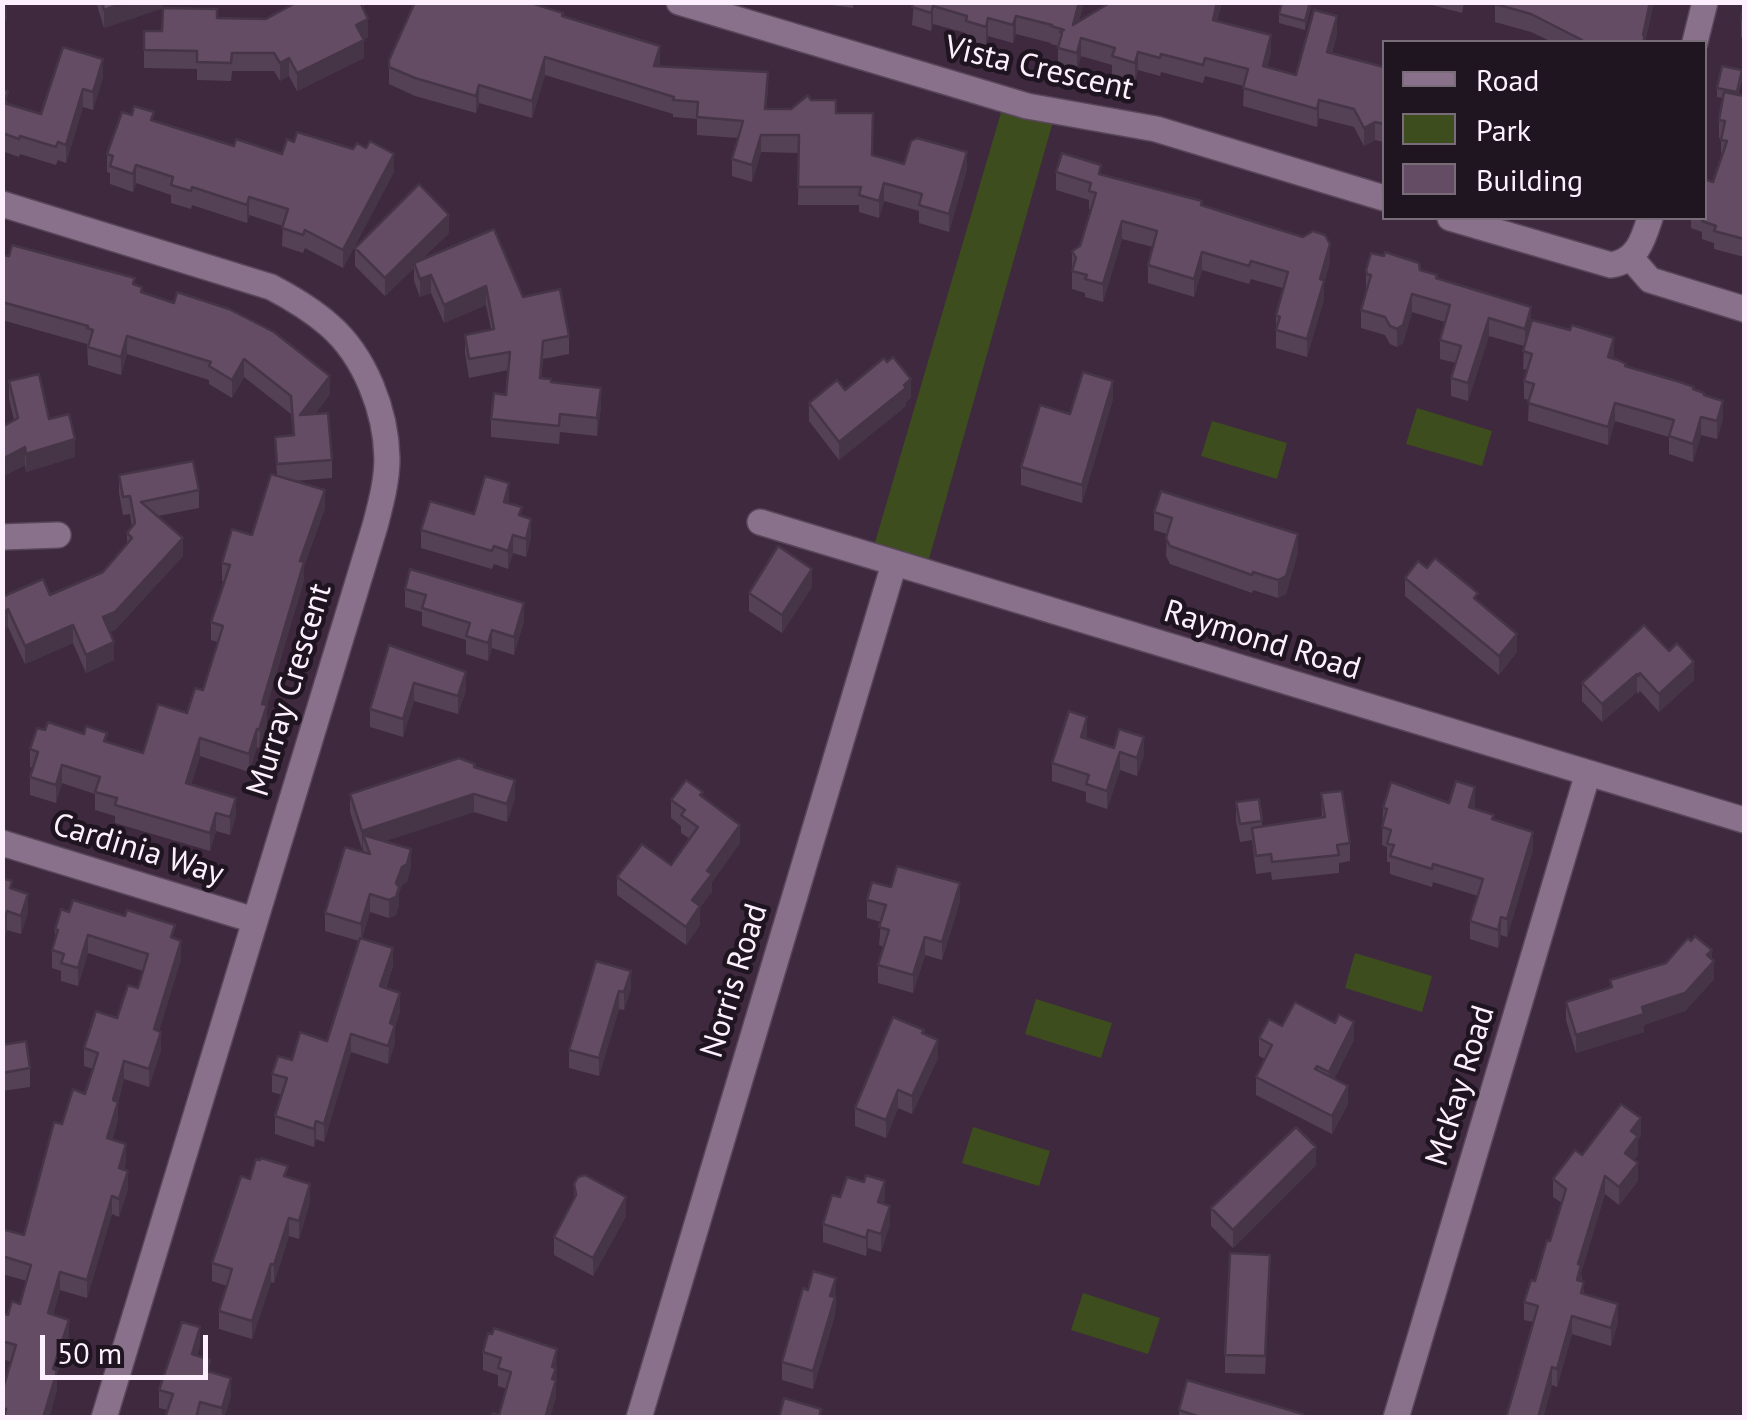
<!DOCTYPE html>
<html>
<head>
<meta charset="utf-8">
<style>
  body { margin:0 }
  #map { position:relative; width:1747px; height:1420px; overflow:hidden; background:#3e293f; font-family:"PT Sans",sans-serif }
  canvas { display:block }
  .frame { position:absolute; inset:0; border:5px solid #fdeffd; pointer-events:none }
  .legend { position:absolute; left:1382px; top:40px; width:325px; height:180px; box-sizing:border-box; background:#1f1520; border:2px solid #786c78; margin:0; padding:12px 18px; list-style:none; font-size:30px; color:#fdeffd }
  .legend li { display:flex; align-items:center; gap:20px; height:50px }
  .legend b { width:50px; border:2px solid #786c78 }
  .scale { position:absolute; left:40px; top:1335px; width:168px; height:45px; box-sizing:border-box; border:5px solid #fdeffd; border-top:0; padding-left:12px; font-size:30px; line-height:35px; white-space:nowrap; color:#fdeffd; -webkit-text-stroke:8px #1f1520; paint-order:stroke }
</style>
</head>
<body>
<div id="map">
<canvas width="1747" height="1420"></canvas>
<div class="frame"></div>
<ul class="legend">
<li><b style="height:12px;background:#89718b"></b>Road</li>
<li><b style="height:28px;background:#3d4d1d"></b>Park</li>
<li><b style="height:28px;background:#634c64"></b>Building</li>
</ul>
<div class="scale">50 m</div>
</div>
<script>
const g = document.querySelector('canvas').getContext('2d');
g.lineJoin = 'round';
function fillPath(path, color) { g.fillStyle = color; g.fill(path, 'evenodd'); }
function strokePath(path, color, width, dash) { g.strokeStyle = color; g.lineWidth = width; g.lineCap = dash ? 'butt' : 'round'; g.setLineDash(dash || []); g.stroke(path); }
function write(font, color, halo, rows, align = 'center') {
  g.font = font + ' "PT Sans",sans-serif'; g.lineWidth = 9; g.setLineDash([]); g.textBaseline = 'middle'; g.strokeStyle = halo; g.fillStyle = color; for (const [text, x, y, turn = 0] of rows) {
    g.save(); g.translate(x, y); g.rotate((+turn || 0) * Math.PI / 180); g.textAlign = isNaN(turn) ? turn : align; if (halo) g.strokeText(text, 0, 0); g.fillText(text, 0, 0); g.restore();
  }
}
fillPath(new Path2D(`
  M1005,99L1056,111L925,573L871,556Z
  M1417,408L1492,431L1482,466L1406,444Z
  M1212,421L1287,443L1277,479L1201,456Z
  M1355,953L1432,976L1422,1012L1345,988Z
  M1036,999L1112,1023L1101,1058L1025,1034Z
  M973,1127L1050,1151L1039,1186L962,1163Z
  M1083,1293L1160,1318L1148,1354L1071,1330Z`), '#3d4d1d');
const street = new Path2D(`
  M679,2L1027,106L1156,129L1384,198
  M1695,42L1705,2
  M2,204L271,287C292,298 312,310 329,325C365,356 386,411 387,458C387,481 381,503 375,526L104,1418
  M1450,218L1611,265C1637,261 1643,240 1650,218
  M1630,257L1650,280L1744,309
  M760,522L1744,820
  M2,537L58,535
  M2,843L254,920
  M639,1418L894,564
  M1396,1418L1588,773`);
strokePath(street, '#58465a', 28);
strokePath(street, '#89718b', 25);
fillPath(new Path2D(`
  M96,2H163V8L217,18L266,19L296,2H369L362,7L368,37L364,39V58L297,91L289,76L280,81L274,71H232L231,81L197,80V69L144,68V31H162L163,8L104,28Z
  M831,2H854L853,8L831,5Z
  M914,2H1084L1079,21L1111,2H1222L1217,21L1271,53L1267,67L1296,75L1337,34L1332,53L1384,67V142L1375,140L1364,146L1354,127L1319,118L1317,127L1243,106L1244,86L1205,76L1203,83L1161,72L1160,76L1138,70L1135,81L1112,74V65L1081,56L1077,71L1058,66V46L1051,44V43L1016,34L1013,43L988,36L986,45L966,39V33L933,24L931,31L912,25Z
  M1312,2L1305,30L1279,23V14Z
  M1421,2H1464L1462,13Z
  M1654,2L1645,42H1552L1531,32L1495,22V4Z
  M1744,2V38L1741,37V19Z
  M563,16L660,64L659,66L768,90L766,109H791L811,100L836,113L872,155L904,164L967,169L949,232L919,223V211L884,201L879,218L859,212V205H798L799,153L761,152L752,182L732,176V159L738,138L697,135V119L673,117V114L545,75L532,118L479,103L476,113L415,96L389,84V60Z
  M103,77L93,110L83,107L66,163L58,160L56,165L20,154L19,157L2,151V89L8,104L41,114Z
  M1742,79L1738,95L1744,96V257L1714,249V243L1702,239V232L1691,228V218H1704L1713,182L1721,158V138H1719V120L1723,98L1717,97V88Z
  M154,120L234,146L394,172L343,268L305,248L303,253L282,246L283,226L249,215L247,223L192,205L191,209L171,203V195L136,183L133,192L110,184V173L107,172V154Z
  M1056,172L1101,174L1202,205L1330,262L1324,283V299L1307,357L1276,348V315L1283,288L1251,279L1249,284L1202,270L1194,297L1148,283V265L1153,247L1122,239L1103,302L1085,297V293L1072,289V251L1080,246L1091,209H1089V200L1056,190Z
  M449,233L421,260L523,297L569,336V354L543,359L541,378L601,406L597,436L560,432L559,444L491,437V419L506,395L508,370L469,378L465,353V335L491,329L486,305L444,323L431,293L420,297L414,281V268L385,296L355,266V248Z
  M2,257L135,285L142,292L330,394L315,414L332,460V478L294,481L325,508L304,566V580L267,705V723L259,748L257,747L249,772L200,756L191,785L236,816L230,835L216,831L210,851L115,823V816L95,810V794L62,783L56,803L30,795V777L33,768L30,767V749L45,730L107,741L143,753L187,713L203,690L218,642L211,640V622L224,582L222,581V563L252,535L277,476L275,437L293,435L291,414L244,377L232,398L209,384V380L127,354L121,375L88,365L87,344L2,320Z
  M1366,270H1420L1531,323L1614,356L1613,358L1626,367L1694,390L1704,395L1723,419L1717,439L1701,435L1693,462L1669,454V437L1615,421L1608,445L1528,421L1529,400L1524,399V381L1527,370L1523,369L1524,346L1489,336L1468,401L1451,396V378L1456,363L1440,359V340L1445,322L1412,312L1403,343L1397,347L1390,344L1385,335L1361,328V310L1366,290Z
  M9,381L49,419L75,457L26,472L25,465L2,477V427L14,420L9,399Z
  M845,390L911,397L906,402V406L839,460L809,421V403Z
  M1113,399L1082,503L1021,485V467Z
  M119,475L199,490V508L158,516L183,556L115,630L109,632L114,660L86,673L73,643L25,664L8,627L2,597L50,595L103,572L127,544V533L132,527L130,514L123,515L119,493Z
  M509,503L522,516L531,537L526,557L513,553L508,569L494,564L492,569L421,548V530Z
  M1154,512L1298,552L1286,594L1278,598L1253,590L1252,593L1170,564L1166,556L1167,534L1154,530Z
  M1427,568L1478,601L1517,652L1499,675L1405,596V578Z
  M812,587L782,633L749,611V593Z
  M405,589L524,621L514,655L492,648L488,661L466,654V640L422,626V612L405,607Z
  M1644,625L1694,680L1659,712L1640,691L1638,694L1637,692L1602,722L1582,701V683Z
  M389,645L466,690L458,714L414,701L403,737L370,727V709Z
  M1087,735L1086,739L1144,755L1137,776L1120,770L1107,809L1086,802V792L1052,781V763Z
  M475,767L515,798L507,822L474,812L385,841L411,867L407,882L402,885L399,893V905L396,915L389,918L370,912L362,938L393,966L386,988L400,1011L395,1027V1043L388,1064L351,1052L324,1142L316,1139L314,1147L275,1134V1116L282,1095L272,1092V1074L292,1060L327,1041L359,941L325,931V913L363,852V849H362L350,812V794Z
  M1321,793L1350,843V861L1339,863V873L1272,880L1271,872L1256,874L1252,840L1240,842L1236,820V802L1262,821V826L1322,818Z
  M703,797L740,843L712,882V892L700,907V925L686,945L617,895V877L671,865L690,839L681,833V826L671,818V800Z
  M1449,803L1475,805L1474,809L1494,819L1533,850L1507,937L1501,935L1498,948L1470,939V921L1478,896L1433,882L1432,887L1390,874V862H1387V847L1382,845L1383,808Z
  M2,878L28,912L21,934L7,930L2,946Z
  M891,887L960,901L942,960L925,955L913,993L878,983V965L884,947L879,945L881,922L867,918V900Z
  M55,930L175,939L181,959L159,1031L161,1050L149,1087L124,1079L118,1102V1120L112,1140L126,1162L124,1170L128,1189L119,1217L112,1214L87,1298L60,1290L53,1315L69,1338L57,1374V1389L49,1418H2V1392L12,1362L2,1359V1313L8,1315L20,1304L27,1281L2,1274V1229L24,1235L62,1124L85,1094L93,1069L84,1066V1048L117,1018L138,988L143,971L88,953L78,986L61,981V971L52,968V950L55,940Z
  M1712,959L1714,979L1685,1011L1644,1025V1032L1576,1053L1566,1020V1002L1610,988V980Z
  M596,961L631,989L624,1010L619,1009L599,1076L569,1068V1050Z
  M1282,1026L1354,1040L1334,1079L1348,1104L1332,1134L1256,1095V1077L1265,1059L1259,1056V1038Z
  M924,1033L938,1058L912,1114L898,1108L886,1138L855,1126V1108Z
  M2,1045L30,1068V1087L2,1091Z
  M1641,1136L1638,1140V1155L1634,1160L1638,1181L1619,1205L1605,1194L1581,1273L1584,1294L1618,1322L1611,1346L1572,1334L1557,1387L1552,1385L1543,1418H1506L1533,1322L1524,1320V1302L1535,1281L1550,1241L1562,1203L1553,1197V1179L1582,1155Z
  M1316,1165L1233,1248L1211,1226V1208Z
  M288,1177L310,1202L299,1239L289,1236L274,1283L271,1282L252,1339L219,1329V1311L227,1286L212,1281V1263L250,1179Z
  M574,1184L626,1216L593,1276L554,1255V1237L574,1199Z
  M840,1197L885,1199L883,1204L890,1224L881,1252L868,1248L866,1256L823,1242V1224Z
  M1270,1273L1265,1374L1225,1373V1355Z
  M836,1296L835,1315L813,1389L782,1380V1362Z
  M200,1345L197,1356L231,1396L224,1418H165L168,1410L159,1408V1390Z
  M483,1352L557,1367L556,1372V1398L499,1415L507,1389L498,1386V1375L483,1370Z
  M1179,1410L1303,1418H1179Z`), '#554156');
fillPath(new Path2D(`
  M6,2L7,18L2,33V15Z
  M126,2H163V8L104,28V10Z
  M1079,2H1084L1073,43V25Z
  M1217,2H1222L1213,38V20Z
  M1310,2H1312L1305,30V21Z
  M1650,2H1654L1645,42H1643V35Z
  M933,6V24L931,31V13Z
  M1016,16V34L1013,43V25Z
  M1337,16V34L1327,70V52Z
  M988,18V36L986,45V27Z
  M368,19V37L356,43V25Z
  M1271,35V53L1263,84V66Z
  M1081,38V56L1077,71V53Z
  M364,40V58L297,91V73Z
  M660,46V64L654,84V66Z
  M1138,52V70L1135,81V63Z
  M545,57V75L532,118V101Z
  M289,58V76L280,81V63Z
  M103,59V77L93,110V92Z
  M479,85V103L476,113V96Z
  M83,89V107L66,163V145Z
  M1319,100V118L1317,127V109Z
  M1375,122V140L1364,146V128Z
  M761,135V152L752,182V165Z
  M967,152V169L949,232V214Z
  M394,154V172L343,268V250Z
  M136,165V183L133,192V174Z
  M884,183V201L879,218V201Z
  M249,197V215L247,223V205Z
  M449,215V233L415,266L414,263V268L385,296V278Z
  M1122,221V239L1103,302V284Z
  M1330,244V262L1324,283V299L1307,357V339L1320,279Z
  M1202,252V270L1194,297V279Z
  M431,275V293L420,297V279Z
  M486,286V305L444,323V305Z
  M1412,294V312L1403,343L1397,347V329Z
  M1531,307V325L1525,347V329Z
  M1489,318V336L1468,401V383Z
  M127,336V354L121,375V357Z
  M1614,338V356L1608,375V357Z
  M244,359V377L232,398V380Z
  M330,376V394L300,433V415Z
  M911,379V397L906,402V406L839,460V442Z
  M1113,381V399L1082,503V485Z
  M601,388V406L597,436V418Z
  M1723,401V419L1717,439V421Z
  M1615,403V421L1608,445V427Z
  M1701,417V435L1693,462V444Z
  M75,439V457L26,472V454Z
  M25,447V465L2,477V459Z
  M509,483V501L504,520V502Z
  M325,490V508L304,566V580L265,713L267,705V723L259,748L262,704L300,561Z
  M531,519V537L526,557V539Z
  M1298,534V552L1286,594L1278,598V580Z
  M513,535V553L508,569V551Z
  M183,538V556L115,630L103,635V617Z
  M812,569V587L782,633V615Z
  M524,603V621L514,655V637Z
  M8,609V627L2,633V615Z
  M73,625V643L25,664V646Z
  M492,630V648L488,661V643Z
  M1517,634V652L1499,675V656Z
  M114,642V660L86,673V655Z
  M1694,662V680L1659,712V694Z
  M466,672V690L458,714V696Z
  M1637,674V692L1602,722V704Z
  M414,683V701L403,737V719Z
  M1087,717V735L1081,755V737Z
  M257,729V747L249,772V754Z
  M1144,737V755L1137,776V758Z
  M200,738V756L186,801V783Z
  M1120,752V770L1107,809V791Z
  M62,765V783L56,803V785Z
  M515,780V798L507,822V804Z
  M1475,787V805L1469,825V807Z
  M474,794V812L367,847L363,835V849H362V831Z
  M236,798V816L230,835V817Z
  M216,813V831L210,851V833Z
  M740,825V843L712,882V892L700,907V925L686,945V927L692,900L707,871Z
  M1533,832V850L1507,937V919Z
  M411,849V867L407,882L402,885L399,893V905L396,915L389,918V900L402,867Z
  M960,883V901L942,960V942Z
  M28,894V912L21,934V916Z
  M370,894V912L361,942V924Z
  M7,911V930L2,946V927Z
  M1501,917V935L1498,948V930Z
  M88,935V953L78,986V968Z
  M925,937V955L913,993V975Z
  M181,941V959L154,1048V1029Z
  M393,948V966L380,1004V986Z
  M1712,950V963L1714,961V979L1685,1011L1644,1025V1032L1576,1053V1035L1642,1007Z
  M631,971V989L624,1010V992Z
  M619,991V1009L599,1076V1058Z
  M400,993V1011L395,1027V1043L388,1064L390,1023Z
  M1354,1022V1040L1329,1090V1072Z
  M161,1032V1050L149,1087V1069Z
  M351,1034V1052L324,1142V1124Z
  M938,1040V1058L912,1114V1096Z
  M124,1061V1079L113,1118V1100Z
  M1348,1086V1104L1332,1134V1116Z
  M898,1090V1108L886,1138V1120Z
  M118,1102V1120L107,1156V1138Z
  M1641,1118V1136L1638,1140V1155L1625,1171V1153L1631,1131Z
  M316,1121V1139L314,1147V1129Z
  M126,1144V1162L119,1187V1168Z
  M1316,1147V1165L1233,1248V1230Z
  M1638,1163V1181L1619,1205V1187Z
  M128,1171V1189L119,1217V1199Z
  M1605,1176V1194L1581,1273V1283L1577,1298L1578,1264Z
  M885,1181V1199L878,1220V1202Z
  M310,1184V1202L299,1239V1221Z
  M112,1196V1214L87,1298V1280Z
  M626,1197V1216L593,1276V1258Z
  M890,1206V1224L881,1252V1234Z
  M289,1218V1236L274,1283V1265Z
  M868,1230V1248L866,1256V1238Z
  M271,1264V1282L252,1339V1321Z
  M60,1272V1290L48,1331V1313Z
  M836,1278L835,1315L813,1389V1371Z
  M1618,1304V1322L1611,1346V1328Z
  M1572,1316V1334L1557,1387V1369Z
  M69,1320V1338L57,1374V1389L49,1418H43L53,1369Z
  M200,1327V1345L192,1372V1354Z
  M557,1349L556,1398L550,1418H545L552,1367Z
  M1552,1367V1385L1543,1418H1538Z
  M231,1378V1396L224,1418H222V1408Z`), '#453546');
const building = new Path2D(`
  M102,2H126L104,10Z
  M297,2H360L368,19L356,25L364,40L297,73L289,58L280,63L274,53H232L231,63L197,62V51L144,50V31H162L163,8L217,9V18L266,19Z
  M415,2H528L563,13L562,16L660,46L654,66L768,72L765,109H791L808,95L811,100H836V113H873L872,155L904,164L911,141L917,138L967,152L949,214L919,205L922,194L884,183L879,201L859,195L861,187H798L799,135H761L752,165L732,159L743,121L697,117L698,102L673,100L674,97L545,57L532,101L479,85L476,96L415,78L389,67V60Z
  M914,2H1079L1073,25L1111,2H1217L1213,20L1271,35L1263,66L1296,75L1314,10L1337,16L1327,52L1384,67V124L1375,122L1364,128L1354,109L1319,100L1317,109L1243,88L1248,69L1205,58L1203,65L1161,54L1160,58L1138,52L1135,63L1112,56L1115,48L1081,38L1077,53L1058,48L1062,33L1060,32L1064,30L1051,26L1052,25L1016,16L1013,25L988,18L986,27L966,21L967,16L933,6L931,13L912,7Z
  M1282,2H1310L1305,21L1279,14Z
  M1495,2H1650L1643,35H1645L1643,42H1581L1582,40L1531,14L1495,4Z
  M1744,2V20L1741,19Z
  M63,47L103,59L93,92L83,89L66,145L58,142L56,147L20,136L19,139L2,133V89L8,91L4,103L41,114Z
  M1722,66L1742,70L1737,92L1717,88Z
  M1724,92L1744,96V239L1714,231L1716,226L1702,221L1704,218V179L1713,182L1727,141L1721,140L1725,121L1719,120Z
  M134,106L154,112L151,120L234,146L236,139L282,154L287,139L294,142L297,132L353,149L357,143L366,148L370,141L394,154L343,250L305,230L303,235L282,228L288,209L249,197L247,205L192,187L191,191L171,185L173,177L136,165L133,174L110,166L113,156L107,154L122,112L132,115Z
  M1062,153L1101,165L1099,174L1202,201L1201,205L1261,224L1303,237L1313,231L1325,235L1330,244L1320,279L1324,281L1307,339L1276,330L1280,317L1276,315L1288,272L1251,261L1249,266L1202,252L1194,279L1148,265L1157,231L1122,221L1103,284L1085,279L1087,275L1072,271L1076,258L1072,251L1080,246L1096,193L1089,191L1091,183L1056,172Z
  M419,184L449,215L385,278L355,248Z
  M494,229L523,297L560,289L569,336L543,341L540,378L551,379V382L601,388L597,418L560,414L559,426L491,419L494,393L506,395L510,352L469,359L465,335L494,329L486,286L444,305L431,275L420,279L414,263Z
  M12,245L135,278L133,284L142,287L141,292L174,303L177,292L229,309L274,332L330,376L300,415L328,413L332,460L277,464L275,437L294,435L291,396L244,359L232,380L209,366L211,362L127,336L121,357L88,347L93,330L87,328L88,326L2,302V257L3,255L9,256Z
  M1385,252L1419,263L1420,270L1437,275L1436,278L1531,307L1525,329L1489,318L1468,383L1451,378L1461,346L1440,340L1450,305L1412,294L1403,325L1397,329L1390,326L1385,317L1361,310L1371,275L1367,274L1366,270L1371,253L1384,256Z
  M1532,320L1570,330L1572,325L1614,338L1608,357L1618,360L1626,364L1625,366L1680,382L1694,387L1693,389L1704,393V395L1723,401L1717,421L1701,417L1693,444L1669,436L1674,420L1615,403L1608,427L1528,403L1534,384L1524,381L1532,354L1523,351Z
  M893,357L911,379L904,385L906,388L839,442L809,403L837,380L845,390L884,358L887,362Z
  M1083,372L1113,381L1082,485L1021,467L1040,405L1070,414Z
  M39,374L49,419L69,414L75,439L26,454L25,447L2,459V427L18,418L9,381Z
  M193,461L199,490L141,502L183,538L115,612L103,617L114,642L86,655L73,625L25,646L8,609L2,615V597L43,579L50,595L103,572L132,538L127,533L135,523L130,496L123,497L119,475Z
  M271,474L325,490L300,561L304,562L262,704L267,705L259,730L257,729L249,754L200,738L186,783L236,798L230,817L216,813L210,833L115,805L117,798L95,792L100,777L62,765L56,785L30,777L38,752L30,749L37,728L45,730L48,722L84,734L86,726L107,733L104,741L143,753L158,704L187,713L195,688L203,690L223,626L211,622L230,565L222,563L232,529L252,535Z
  M485,476L509,483L504,502L522,507L519,515L531,519L526,539L513,535L508,551L494,546L492,551L421,530L430,501L474,514Z
  M1161,491L1298,534L1286,576L1278,580L1253,572L1252,575L1170,546L1166,538L1172,518L1154,512Z
  M778,546L812,569L782,615L749,593Z
  M1435,558L1478,593L1474,598L1517,634L1499,656L1405,578L1418,561L1427,568Z
  M410,569L524,603L514,637L492,630L488,643L466,636L470,623L422,608L426,595L405,589Z
  M1644,625L1669,651L1677,643L1694,662L1659,694L1640,673L1638,676L1637,674L1602,704L1582,683Z
  M389,645L466,672L458,696L414,683L403,719L370,709Z
  M1069,711L1087,717L1081,737L1114,748L1119,729L1144,737L1137,758L1120,752L1107,791L1086,784L1089,775L1052,763Z
  M459,758L475,764L474,767L515,780L507,804L474,794L362,831L350,794Z
  M686,780L703,792L700,795L740,825L707,871L712,874L692,900L700,906L686,927L617,877L642,844L671,865L698,827L681,815L685,810L671,800Z
  M1456,781L1475,787L1469,807L1494,815L1492,819L1533,832L1507,919L1501,917L1498,930L1470,921L1483,879L1433,864L1432,869L1390,856L1394,845L1387,844L1391,830L1382,827L1387,809L1383,808L1391,782L1449,803Z
  M1342,791L1350,843L1337,845L1339,855L1272,862L1271,854L1256,856L1252,828L1325,817L1321,793Z
  M1259,799L1262,821L1240,824L1236,802Z
  M363,835L411,849L407,864L402,867L396,883L399,887L396,897L389,900L370,894L361,924L325,913L345,847L370,854Z
  M897,866L960,883L942,942L925,937L913,975L878,965L889,930L879,927L886,905L867,900L872,882L891,887Z
  M2,878L12,881L10,888L28,894L21,916L7,911L2,927Z
  M73,900L125,916L127,910L175,925L171,937L181,941L154,1029L161,1032L149,1069L124,1061L113,1100L118,1102L107,1138L126,1144L119,1168L128,1171L119,1199L112,1196L87,1280L60,1272L48,1313L69,1320L53,1369L57,1371L43,1418H4L6,1409L2,1408V1392L16,1345L2,1341V1313L8,1315L12,1301L20,1304L31,1265L2,1256V1229L24,1235L54,1122L62,1124L73,1089L85,1094L98,1053L84,1048L96,1011L117,1018L128,985L138,988L148,954L88,935L78,968L61,963L64,954L52,950L58,930H55L61,909L69,912Z
  M1695,936L1712,950L1707,955L1714,961L1685,993L1642,1007L1644,1014L1576,1035L1566,1002L1612,987L1610,980L1666,963L1688,938L1691,941Z
  M360,938L393,948L380,986L400,993L390,1023L395,1025L388,1046L351,1034L324,1124L316,1121L314,1129L275,1116L287,1078L272,1074L278,1056L292,1060L300,1032L327,1041Z
  M596,961L631,971L624,992L619,991L599,1058L569,1050Z
  M1295,1002L1335,1023L1339,1014L1354,1022L1329,1072L1317,1066L1315,1069L1348,1086L1332,1116L1256,1077L1272,1045L1259,1038L1269,1019L1282,1026Z
  M893,1017L924,1030L922,1033L938,1040L912,1096L898,1090L886,1120L855,1108Z
  M26,1041L30,1068L2,1073V1045Z
  M1621,1104L1641,1118L1631,1131L1638,1136L1625,1153L1638,1163L1619,1187L1605,1176L1578,1264L1581,1265L1577,1280L1584,1282L1581,1293L1618,1304L1611,1328L1572,1316L1557,1369L1552,1367L1538,1418H1506L1538,1306L1524,1302L1531,1280L1535,1281L1547,1240L1550,1241L1566,1189L1553,1179L1575,1150L1582,1155Z
  M1296,1127L1316,1147L1233,1230L1211,1208Z
  M261,1158L288,1166L284,1176L310,1184L299,1221L289,1218L274,1265L271,1264L252,1321L219,1311L232,1269L212,1263L241,1176L250,1179L256,1159L260,1160Z
  M585,1175L626,1197L593,1258L554,1237L576,1195L574,1184L578,1177Z
  M866,1175L885,1181L878,1202L890,1206L881,1234L868,1230L866,1238L823,1224L832,1195L840,1197L847,1177L864,1182Z
  M1230,1253L1270,1255L1265,1356L1225,1355Z
  M813,1271L836,1278L830,1296L835,1297L813,1371L782,1362L803,1288L808,1290Z
  M182,1322L200,1327L192,1354L210,1360L207,1371L231,1378L222,1408L200,1402L196,1418H165L173,1394L159,1390Z
  M494,1328L557,1349L552,1367L556,1368L552,1379L556,1380L545,1418H492L493,1413L499,1415L511,1372L498,1368L501,1358L483,1352L488,1333L492,1334Z
  M1187,1380L1303,1414L1302,1418H1203L1179,1410Z
  M784,1398L821,1409L819,1418H779Z`);
fillPath(building, '#634c64');
strokePath(building, '#453546', 2.5);
write('32px', '#fdeffd', '#1f1520', [
  ["Vista Crescent",1039,69,13],
  ["Raymond Road",1262,641,17],
  ["Murray Crescent",290,690,-73],
  ["Cardinia Way",138,850,17],
  ["Norris Road",735,981,-73],
  ["McKay Road",1461,1086,-73]
]);
</script>
</body>
</html>
